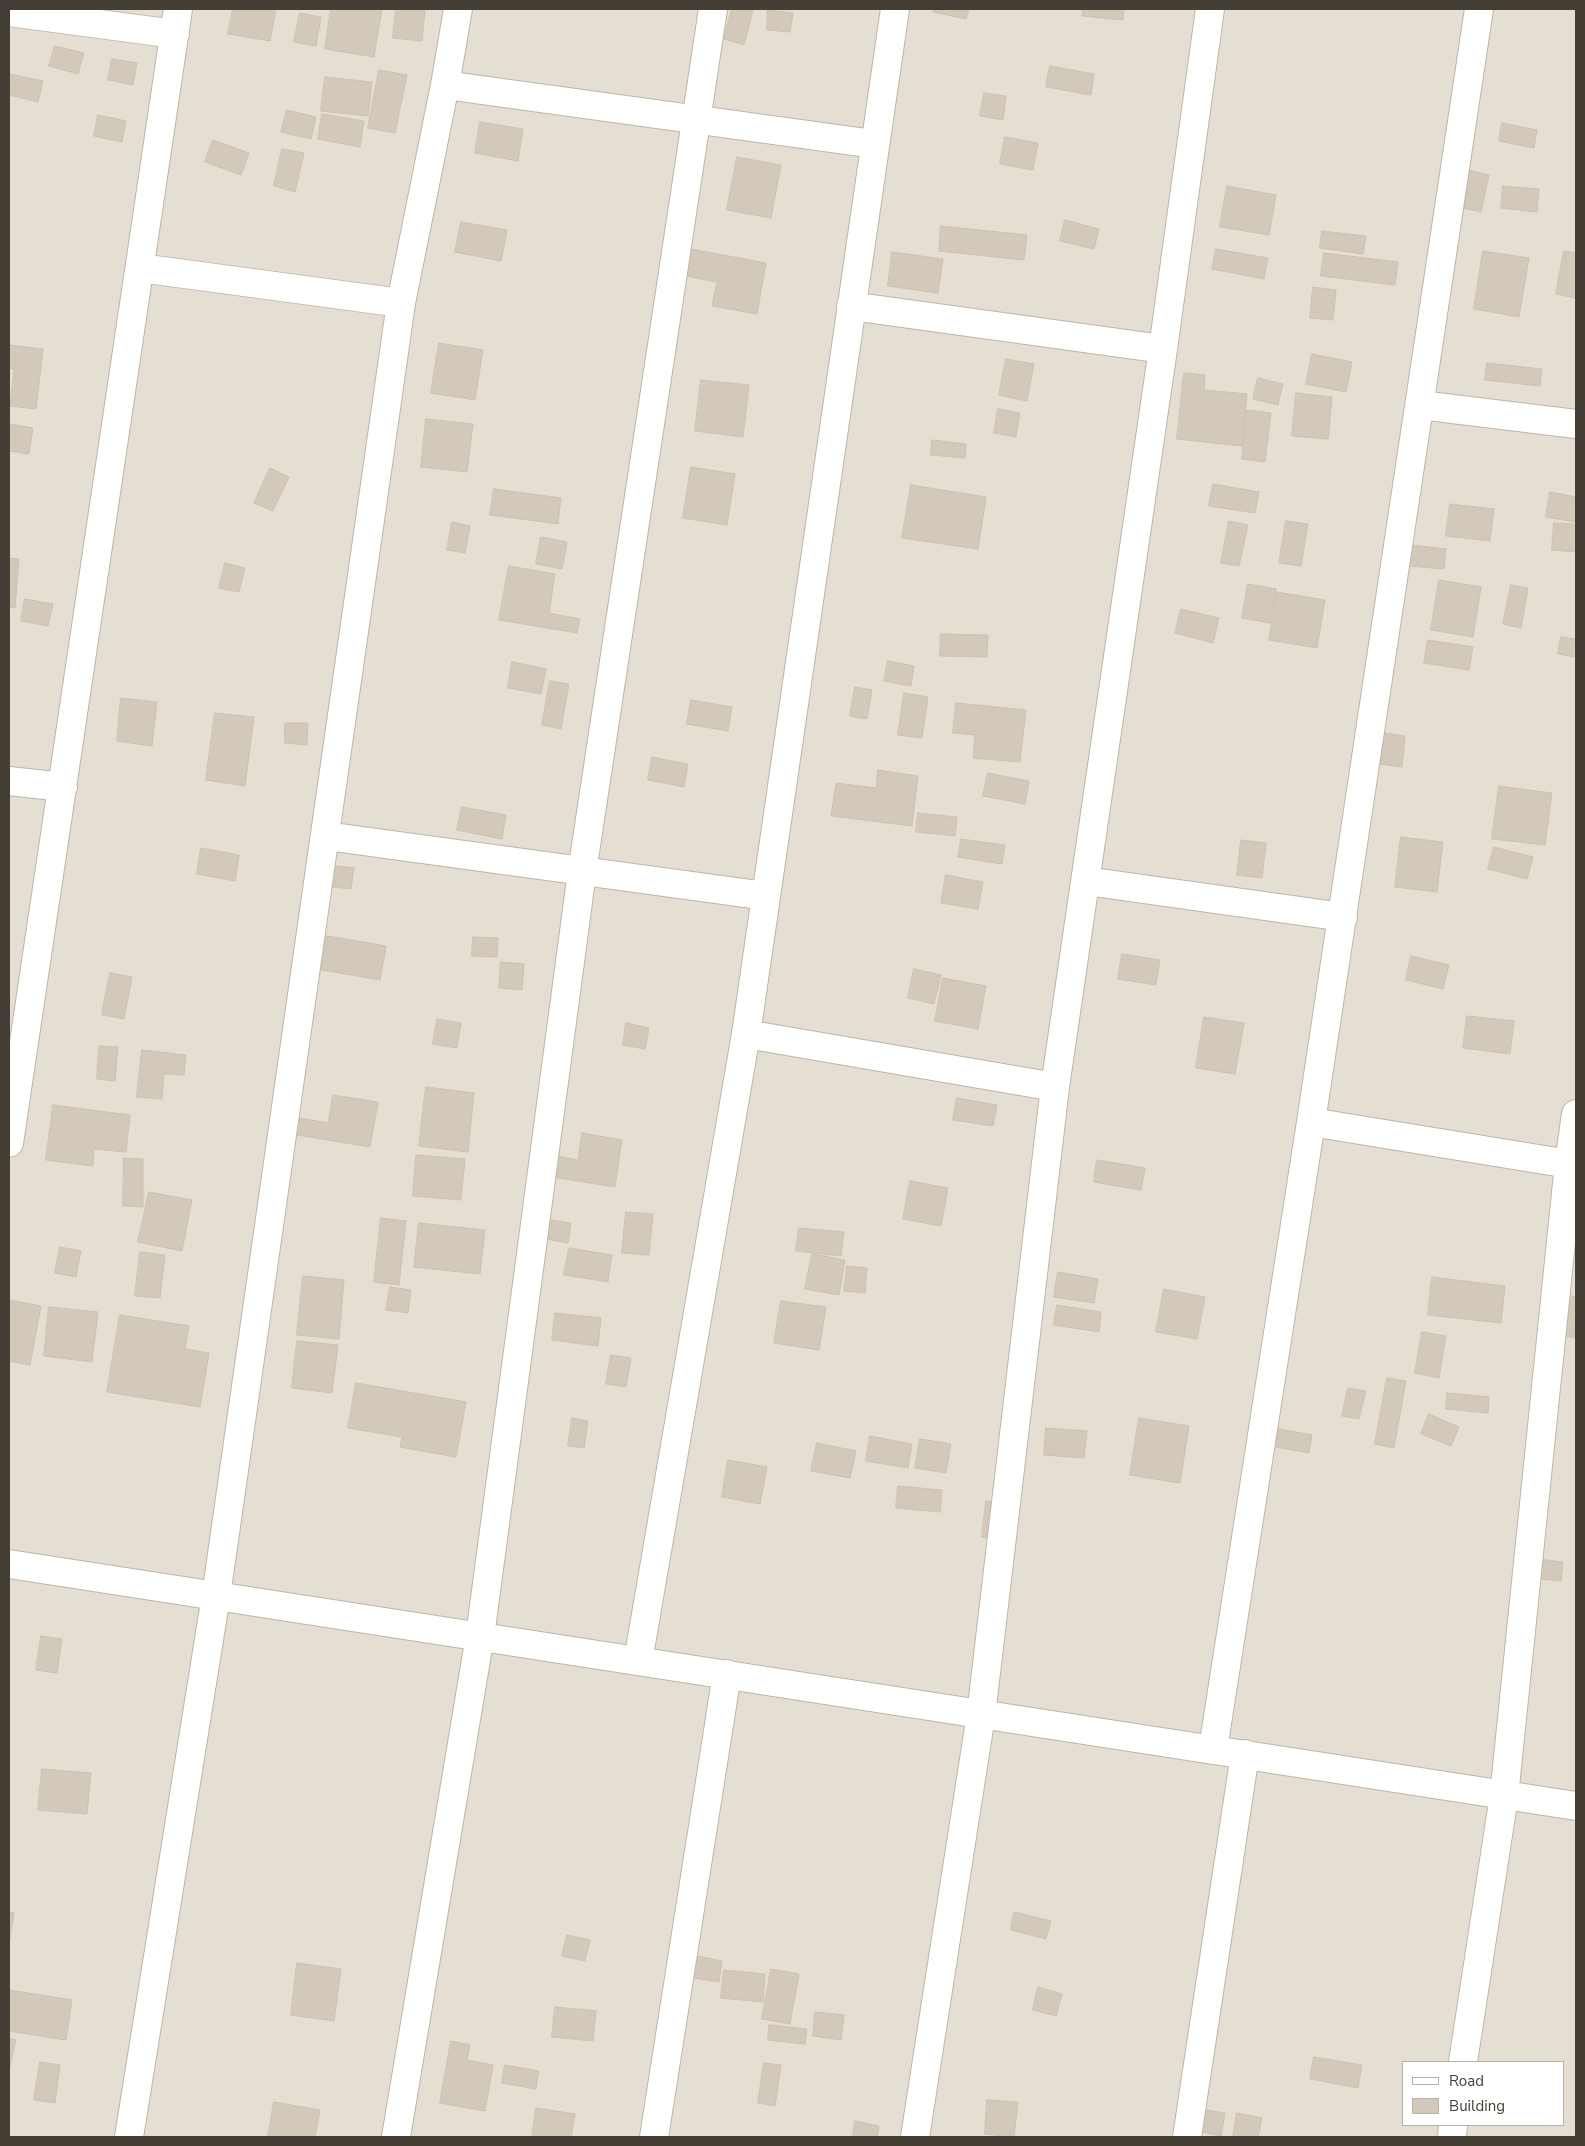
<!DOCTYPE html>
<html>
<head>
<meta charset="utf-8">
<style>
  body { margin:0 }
  #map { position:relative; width:1585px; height:2146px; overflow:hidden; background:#f2eee5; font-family:"Nunito Sans",sans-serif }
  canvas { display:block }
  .frame { position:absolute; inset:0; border:10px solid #443e35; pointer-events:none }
  .legend { position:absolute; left:1402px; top:2061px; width:162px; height:65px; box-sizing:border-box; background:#fff; border:1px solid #b4b2ae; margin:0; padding:6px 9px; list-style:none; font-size:15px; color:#443e35 }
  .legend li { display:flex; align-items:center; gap:10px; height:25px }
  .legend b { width:25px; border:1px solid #b4b2ae }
</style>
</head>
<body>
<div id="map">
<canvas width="1585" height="2146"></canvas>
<div class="frame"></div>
<ul class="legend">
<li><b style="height:6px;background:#fff"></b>Road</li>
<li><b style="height:14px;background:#d3c9bb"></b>Building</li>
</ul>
</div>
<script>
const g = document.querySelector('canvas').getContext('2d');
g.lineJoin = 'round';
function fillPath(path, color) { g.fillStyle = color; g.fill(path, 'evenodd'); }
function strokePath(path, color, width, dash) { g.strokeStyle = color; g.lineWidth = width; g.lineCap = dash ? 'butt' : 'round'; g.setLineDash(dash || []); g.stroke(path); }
fillPath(new Path2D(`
  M9,9H1576V2137H9ZM1404,2062H1564V2125H1404Z`), '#e5dfd3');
const building = new Path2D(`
  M233,9H276L270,41L228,34Z
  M331,9H382L374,57L325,49Z
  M396,9L425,10L422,41L393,38Z
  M732,9L753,10L744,45L724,39Z
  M934,9H969L966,19L933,12Z
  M1083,9H1124L1123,20L1082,16Z
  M768,10L793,13L790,32L767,30Z
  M300,13L321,17L316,46L294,42Z
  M55,46L84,53L78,74L49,66Z
  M112,59L137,63L133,85L108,80Z
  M1050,66L1094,74L1091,95L1046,87Z
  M379,70L407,75L395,133L368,128Z
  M9,74L43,81L38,102L9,95Z
  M325,77L372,82L368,116L321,111Z
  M984,93L1006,96L1003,120L980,116Z
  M287,110L316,117L311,139L281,132Z
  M322,114L364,121L360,147L318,139Z
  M98,115L126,121L122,142L94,136Z
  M480,122L523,129L518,161L475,153Z
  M1502,123L1537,130L1534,148L1499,141Z
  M1005,137L1038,143L1033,170L1000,164Z
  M213,140L249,153L241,175L205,162Z
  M282,149L304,153L295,192L274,186Z
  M737,157L781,165L771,218L727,210Z
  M1451,166L1489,175L1481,212L1442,203Z
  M1227,186L1276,195L1269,235L1220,227Z
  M1503,186L1539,189L1537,212L1501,208Z
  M1065,220L1099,229L1094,249L1060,241Z
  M461,222L507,230L501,261L455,252Z
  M941,226L1027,235L1024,260L939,251Z
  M1322,231L1366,236L1363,254L1320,248Z
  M691,249L766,263L757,314L712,306L717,282L686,276Z
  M1216,249L1268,258L1264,279L1212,269Z
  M1483,251L1529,258L1519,317L1474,309Z
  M1564,251L1576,253V298L1556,294Z
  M892,252L943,259L938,293L888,286Z
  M1324,253L1398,262L1395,285L1321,276Z
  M1313,287L1336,290L1333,320L1310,318Z
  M439,343L483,350L475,400L431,393Z
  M9,345L43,349L36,409L10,406L14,369L9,368Z
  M1312,354L1352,362L1346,392L1306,384Z
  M1006,359L1034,364L1027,401L999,395Z
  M1487,363L1542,369L1540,386L1485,380Z
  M1184,373L1205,375L1204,390L1247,394L1242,446L1177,439Z
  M1258,378L1283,384L1278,405L1253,399Z
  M701,380L749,385L743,437L695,431Z
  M1296,393L1332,397L1328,439L1292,436Z
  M998,409L1020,413L1016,437L994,433Z
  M1247,410L1271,413L1265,462L1242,459Z
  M426,419L473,424L467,472L421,467Z
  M9,424L33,428L29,454L9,451Z
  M932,440L966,444L965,458L931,455Z
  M691,467L735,474L727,525L683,518Z
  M270,468L289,477L273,511L254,503Z
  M1213,484L1259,492L1255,513L1209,506Z
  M911,485L986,497L978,549L902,538Z
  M494,489L561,498L558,524L490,515Z
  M1550,492L1576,497V522L1546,517Z
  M1450,504L1494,509L1490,541L1446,536Z
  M1229,521L1248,525L1239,566L1221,563Z
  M1286,521L1308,524L1301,566L1279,563Z
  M452,522L470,526L465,553L447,550Z
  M1554,523L1576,524V552L1552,550Z
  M541,537L567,542L562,569L536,564Z
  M1411,545L1446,549L1444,569L1409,566Z
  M9,558L19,559L15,608L9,607Z
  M225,563L245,568L239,592L219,588Z
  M509,566L555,574L549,613L580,619L577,633L499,620Z
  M1439,580L1481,587L1473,637L1431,630Z
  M1248,584L1276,589L1270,623L1242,618Z
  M1511,585L1528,588L1521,628L1503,624Z
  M1277,592L1325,600L1317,648L1269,640Z
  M25,599L53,604L48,626L21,621Z
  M1181,609L1219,618L1213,643L1175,633Z
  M941,634L988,635L987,657L940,656Z
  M1561,637L1576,639V657L1558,654Z
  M1428,640L1473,647L1469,670L1424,663Z
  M888,661L914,666L911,686L884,681Z
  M512,662L546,669L541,694L508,688Z
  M550,681L569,684L561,729L542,725Z
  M855,687L872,690L867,719L850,716Z
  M904,693L928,697L922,738L898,735Z
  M121,698L157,702L152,746L117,741Z
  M691,700L732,707L728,731L687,724Z
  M956,703L1026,710L1020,762L973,758L975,735L953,733Z
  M215,713L254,717L245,786L206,780Z
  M285,723H308L307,745L285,743Z
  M1382,733L1405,736L1402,767L1379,764Z
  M652,757L688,764L684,787L648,780Z
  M878,770L918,776L912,826L831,816L836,783L876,788Z
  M988,773L1029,781L1025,804L983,796Z
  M1499,786L1552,793L1545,845L1492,839Z
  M462,807L506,815L502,839L457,830Z
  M918,813L957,817L955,836L916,832Z
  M1401,837L1443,842L1437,892L1395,887Z
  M961,839L1005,845L1002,864L958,857Z
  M1241,840L1266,843L1262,878L1237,875Z
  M1494,847L1533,857L1527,879L1488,869Z
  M201,848L239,855L235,881L197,874Z
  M329,865L354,868L351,889L326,886Z
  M946,875L983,882L978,909L941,903Z
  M321,935L386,946L380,980L316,969Z
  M473,937L498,938L497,957L472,956Z
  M1122,954L1160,960L1156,985L1118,979Z
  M1411,956L1449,965L1443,989L1406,980Z
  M501,962L524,964L522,990L499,988Z
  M914,969L941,975L934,1004L908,998Z
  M110,973L132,977L124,1019L102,1015Z
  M943,978L986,986L978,1029L935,1021Z
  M1467,1016L1514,1021L1510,1054L1463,1048Z
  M1204,1017L1244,1023L1235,1074L1196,1068Z
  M437,1019L461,1023L457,1048L433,1044Z
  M626,1023L649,1028L645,1049L623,1045Z
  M99,1046L118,1047L115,1081L97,1079Z
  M142,1050L186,1055L184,1075L164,1074L162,1099L137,1097Z
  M426,1087L474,1093L468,1152L419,1146Z
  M333,1095L378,1102L370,1147L291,1134L294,1117L328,1123Z
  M957,1098L997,1105L993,1126L953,1120Z
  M53,1105L130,1115L126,1152L94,1149L93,1166L46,1160Z
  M582,1133L622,1140L615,1187L547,1176L551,1155L578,1160Z
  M416,1155L465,1159L461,1200L413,1196Z
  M124,1158L143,1159V1207L123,1206Z
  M1097,1160L1145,1168L1141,1190L1094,1182Z
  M910,1181L948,1188L941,1226L903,1219Z
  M149,1192L192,1200L182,1251L138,1242Z
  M626,1212L653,1214L649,1255L622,1253Z
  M381,1218L406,1221L399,1285L374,1282Z
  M544,1219L571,1223L568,1243L540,1238Z
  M419,1223L485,1230L480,1274L414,1267Z
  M799,1228L844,1232L841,1256L796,1251Z
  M60,1247L81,1251L76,1277L55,1273Z
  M569,1248L612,1255L608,1282L564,1275Z
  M140,1252L165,1255L160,1298L135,1296Z
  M812,1254L845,1260L839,1295L805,1289Z
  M847,1266L867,1268L865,1293L844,1291Z
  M1058,1272L1098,1279L1094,1303L1054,1297Z
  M303,1276L344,1280L339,1339L297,1335Z
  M1432,1277L1505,1286L1501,1323L1428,1315Z
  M390,1287L411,1290L408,1313L386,1310Z
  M1164,1289L1205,1297L1197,1339L1156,1332Z
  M1558,1293L1576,1297L1575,1338L1550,1333Z
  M9,1300L41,1306L30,1365L9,1361Z
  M781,1301L826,1307L819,1350L774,1343Z
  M1057,1305L1101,1312L1099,1332L1054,1325Z
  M49,1307L98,1312L92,1362L44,1356Z
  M555,1313L601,1318L598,1346L552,1340Z
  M120,1315L189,1326L185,1349L209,1353L200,1407L107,1392Z
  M1422,1332L1446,1336L1439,1378L1415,1373Z
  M297,1341L338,1345L332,1393L292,1388Z
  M611,1355L631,1358L626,1387L606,1384Z
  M1387,1378L1406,1381L1394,1448L1375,1444Z
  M356,1383L466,1402L456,1457L400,1447L402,1437L348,1428Z
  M1348,1388L1366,1391L1359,1419L1342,1416Z
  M1447,1393L1489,1397L1488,1413L1446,1409Z
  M1429,1414L1459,1427L1451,1446L1421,1434Z
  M572,1418L588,1421L584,1448L568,1446Z
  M1139,1418L1189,1426L1180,1483L1130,1475Z
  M1046,1428L1087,1431L1084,1458L1044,1455Z
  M1274,1428L1312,1435L1309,1453L1271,1446Z
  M870,1436L912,1444L908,1468L866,1461Z
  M920,1439L951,1444L946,1473L915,1468Z
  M817,1443L856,1451L850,1478L811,1471Z
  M728,1460L767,1467L760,1504L722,1497Z
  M898,1486L942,1490L940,1512L896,1508Z
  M986,1501L1020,1505L1015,1542L982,1537Z
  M1521,1557L1563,1562L1561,1581L1519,1577Z
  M41,1636L62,1639L57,1673L36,1670Z
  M42,1769L91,1773L87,1814L38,1810Z
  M9,1912L14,1913L9,1944Z
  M1014,1912L1051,1921L1046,1939L1011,1930Z
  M567,1935L590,1940L585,1961L562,1956Z
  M697,1956L722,1961L719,1982L694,1978Z
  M297,1963L341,1969L334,2021L291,2015Z
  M771,1969L799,1974L790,2024L762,2019Z
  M724,1970L765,1974L763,2002L721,1998Z
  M1038,1987L1062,1994L1056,2016L1033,2010Z
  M9,1990L72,2000L66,2040L9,2031Z
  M555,2007L596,2011L593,2041L552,2037Z
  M815,2012L844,2015L841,2040L813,2036Z
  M769,2025L807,2029L805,2044L768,2040Z
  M9,2038L16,2040L9,2071Z
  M451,2041L470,2045L467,2060L493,2065L485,2111L440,2103Z
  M1314,2057L1362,2065L1358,2088L1310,2079Z
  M40,2062L60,2065L55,2103L34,2100Z
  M764,2063L781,2065L775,2106L758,2103Z
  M505,2065L539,2071L536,2089L502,2083Z
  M987,2100L1018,2102L1014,2137L985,2134Z
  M274,2102L320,2110L315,2137H268Z
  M536,2108L575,2114L571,2137H532Z
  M1200,2109L1225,2113L1221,2136L1197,2131Z
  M1237,2113L1262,2118L1258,2137H1233Z
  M855,2121L879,2126L877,2137H853Z`);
fillPath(building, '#d3c9bb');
strokePath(building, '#cdc1af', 1);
const minor = new Path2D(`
  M9,12L175,34
  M445,85L874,144
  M140,268L401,303
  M851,306L1163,349
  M1420,405L1576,424
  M9,781L63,787
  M326,836L766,896
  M1086,881L1343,917
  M746,1034L1055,1087
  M1311,1122L1569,1164
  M9,1143L178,9
  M9,1564L1576,1806
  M638,1661L746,1034L895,9
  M1213,1749L1311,1122L1479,9
  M1463,2062L1504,1796L1569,1164L1576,1114
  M129,2137L216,1596L401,303L445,85L458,9
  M396,2137L480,1636L582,872L713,9
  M654,2137L727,1674
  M915,2137L981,1715L1055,1087L1163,349L1210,9
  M1187,2137L1245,1754
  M1452,2137L1453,2125`);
strokePath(minor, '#bdb5a8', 30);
strokePath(minor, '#fff', 28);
</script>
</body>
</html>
